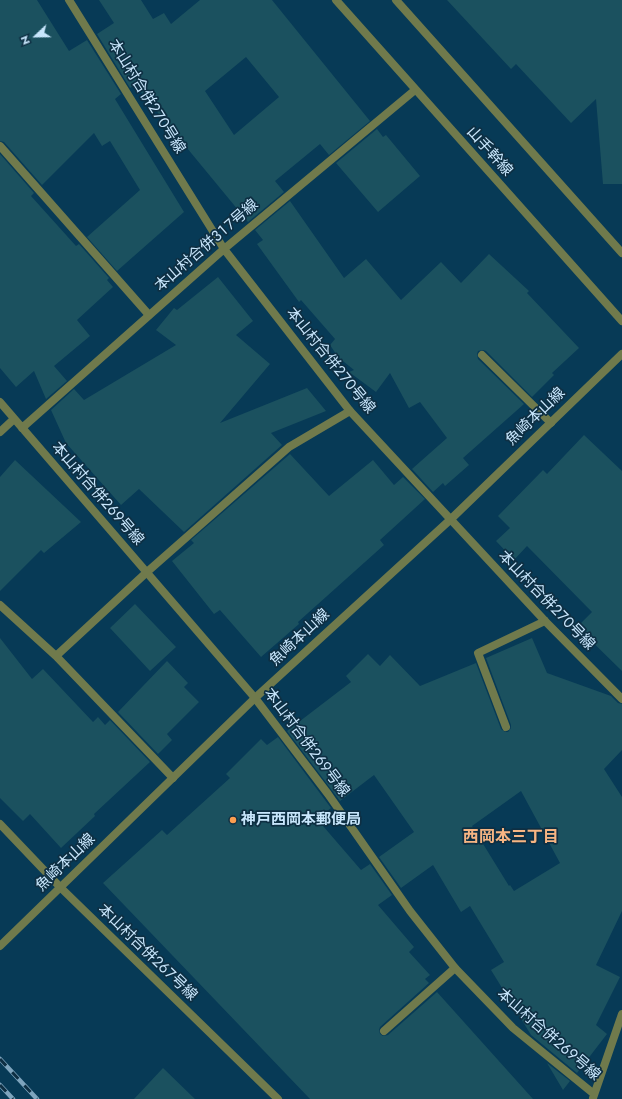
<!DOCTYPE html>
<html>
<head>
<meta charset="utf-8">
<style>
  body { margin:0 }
  #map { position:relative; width:622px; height:1099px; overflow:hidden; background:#073a56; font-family:Jost,sans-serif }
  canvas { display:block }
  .north { position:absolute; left:16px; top:16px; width:40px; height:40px; -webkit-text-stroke:3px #0e2f43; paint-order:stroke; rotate:248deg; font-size:11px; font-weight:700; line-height:16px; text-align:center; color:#c8e6fc }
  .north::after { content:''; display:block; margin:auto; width:14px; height:18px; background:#c8e6fc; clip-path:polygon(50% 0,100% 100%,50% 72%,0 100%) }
</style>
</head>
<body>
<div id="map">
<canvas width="622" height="1099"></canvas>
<div class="north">N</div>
</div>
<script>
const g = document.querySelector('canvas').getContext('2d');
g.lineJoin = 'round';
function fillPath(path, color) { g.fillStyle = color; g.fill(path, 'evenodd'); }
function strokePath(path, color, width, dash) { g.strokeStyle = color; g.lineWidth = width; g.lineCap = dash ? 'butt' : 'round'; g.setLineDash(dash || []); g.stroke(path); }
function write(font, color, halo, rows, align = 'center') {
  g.font = font + ' Jost,"Noto Sans JP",sans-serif'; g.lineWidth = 3.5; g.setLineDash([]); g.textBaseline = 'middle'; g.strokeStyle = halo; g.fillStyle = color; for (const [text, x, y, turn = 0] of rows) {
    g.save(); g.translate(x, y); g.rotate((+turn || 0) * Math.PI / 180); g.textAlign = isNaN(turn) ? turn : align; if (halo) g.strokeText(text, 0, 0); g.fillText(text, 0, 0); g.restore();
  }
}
fillPath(new Path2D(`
  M0,0H37L69,51L87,40L121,94L115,99L184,212L117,271L87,237L140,190L110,141L102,146L94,133L42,185L4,142L0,141Z
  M99,0H141L153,19L164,13L171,24L200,0H272L370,121L329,155L320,144L275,181L284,192L248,222L135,85L130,88L97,34L114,23ZM246,57L279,97L234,135L205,91Z
  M447,0H622V184H603L596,99L571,123L516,64L511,69Z
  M377,129L383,137L386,135L420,176L378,212L336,163Z
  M0,154L34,193L31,196L76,246L79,244L109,278L107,280L113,287L77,320L90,336L54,366L67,381L46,399L34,371L16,387L0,368Z
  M290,201L344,278L366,259L401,300L441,262L461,283L489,254L529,291L527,293L579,348L552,373L554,375L532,397L486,351L483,350L478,351L477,354L478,359L524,404L463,458L469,465L445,486L443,483L433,492L412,469L447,438L420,402L409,408L390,373L376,392L349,372L354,370L338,357L330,345L335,339L301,300L299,302L257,244L263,240L255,230Z
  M218,277L253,321L236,335L270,364L220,423L307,388L326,411L271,433L282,445L184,532L139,489L121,505L66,443L51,410L74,389L84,400L176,345L156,330L174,308L177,310Z
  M584,435L622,471V671L577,627L592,612L527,546L514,560L496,541L510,528L498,516L543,470L547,474Z
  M290,454L329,496L373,460L394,485L403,477L425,499L380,540L384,545L298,622L299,624L261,657L220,610L214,614L172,561L194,543L191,540Z
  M15,460L81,522L44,553L41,550L0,591V477Z
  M135,604L176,647L150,671L110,628Z
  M0,638L32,679L43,669L93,722L98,717L105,725L110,720L150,762L94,814L95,816L61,848L30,814L23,821L0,798Z
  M532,638L547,673L611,696L618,703L622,704V750L604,769L622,797V911L596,965L620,977L596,1025L607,1034L577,1073L531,1035L491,970L504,962L470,906L461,912L433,865L401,888L379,857L414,832L374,775L340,801L287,731L351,682L346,676L368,654L380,666L390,655L420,686L476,663L501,729L505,732H508L511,728V725L486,658ZM521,791L560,863L514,891L510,885L509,886L472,826Z
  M167,661L188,683L184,687L199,702L167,734L172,740L158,754L118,712Z
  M278,737L331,808L317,819L361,870L370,864L392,895L378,905L414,947L409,952L430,975L425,979L429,983L380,1027L379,1030L380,1034L383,1036L388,1035L437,992L533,1099H310L103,883L162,830L167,835L230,778L226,774L261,739L267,745Z
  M547,1063L570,1081L563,1090Z
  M163,1068L195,1099H134Z`), '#1b515f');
strokePath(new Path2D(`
  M0,146L149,315
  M482,355L551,423
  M0,605L56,656L173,778
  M56,656L147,572L289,447L350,411
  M506,727L478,653L545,621
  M384,1031L455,968`), '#707a4c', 8);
strokePath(new Path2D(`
  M69,0L224,249L350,411L545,621L622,699
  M0,402L255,698L328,794L410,911L455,968L513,1028L594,1094
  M22,428L224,249L415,90
  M0,432L14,419
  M0,824L61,888L278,1099
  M593,1098L622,1014`), '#707a4c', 8);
strokePath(new Path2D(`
  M336,0L622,321
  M396,0L622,253
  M0,946L255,698L451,519L622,354`), '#707a4c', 8);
const rail = new Path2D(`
  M0,1059L37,1099
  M0,1085L13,1099`);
strokePath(rail, '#7ea4bd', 4.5);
strokePath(rail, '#0e2f43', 3, [9]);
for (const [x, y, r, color] of [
  [233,820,4,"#fb9e50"]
]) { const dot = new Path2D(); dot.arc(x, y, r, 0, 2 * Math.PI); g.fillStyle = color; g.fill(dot); strokePath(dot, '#0e2f43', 1.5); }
write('15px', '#c8e6fc', '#0e2f43', [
  ["本山村合併２７０号線",146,97,58],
  ["山手幹線",489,152,48],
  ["本山村合併３１７号線",207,246,-41],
  ["本山村合併２７０号線",330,361,51],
  ["魚崎本山線",536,417,-44],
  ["本山村合併２６９号線",97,494,49],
  ["本山村合併２７０号線",546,601,46],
  ["魚崎本山線",300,638,-43],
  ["本山村合併２６９号線",306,743,53],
  ["魚崎本山線",66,863,-44],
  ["本山村合併２６７号線",147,953,44],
  ["本山村合併２６９号線",548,1035,41]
]);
write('bold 15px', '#c8e6fc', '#0e2f43', [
  ["神戸西岡本郵便局",241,820]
], 'left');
write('bold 16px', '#f6b583', '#0e2f43', [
  ["西岡本三丁目",511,838]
]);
</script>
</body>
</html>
